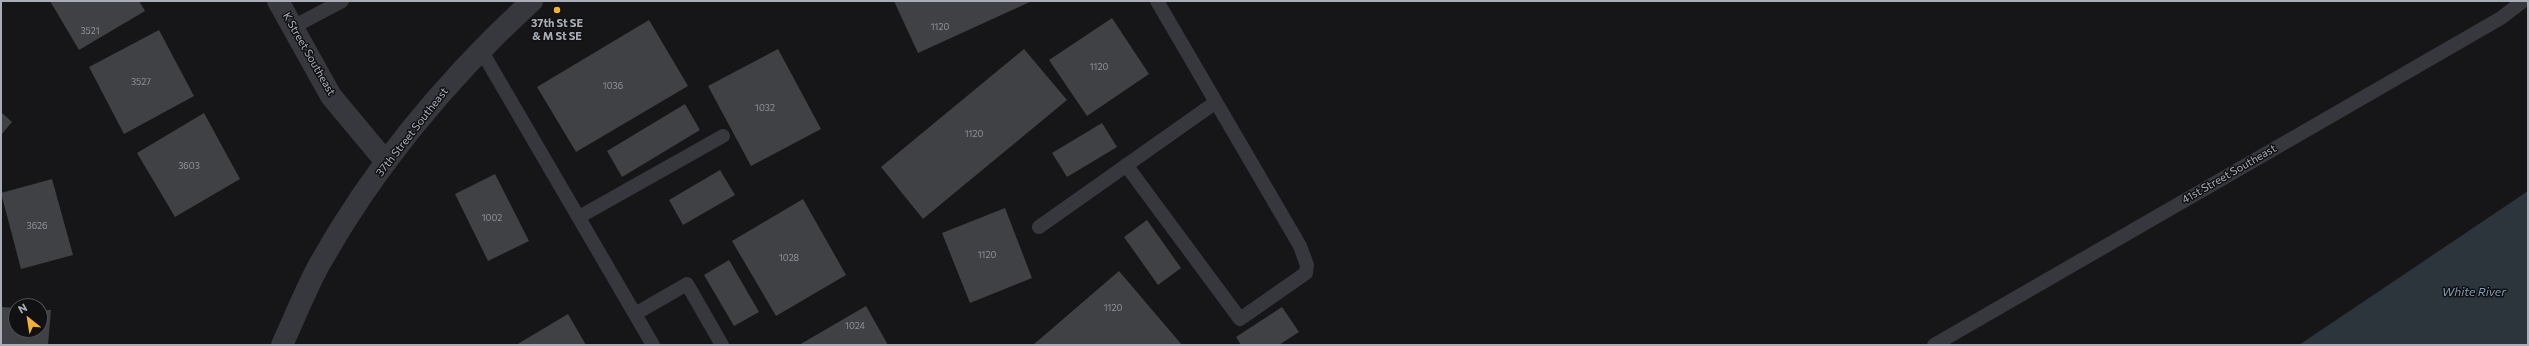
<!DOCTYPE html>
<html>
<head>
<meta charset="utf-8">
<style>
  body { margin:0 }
  #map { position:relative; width:2529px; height:346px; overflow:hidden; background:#161618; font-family:Commissioner,sans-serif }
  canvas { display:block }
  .frame { position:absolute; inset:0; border:2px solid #a8adb8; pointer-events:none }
  .north { position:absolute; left:8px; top:298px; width:40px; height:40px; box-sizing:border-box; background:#111113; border:1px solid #4d4f55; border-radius:50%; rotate:330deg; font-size:11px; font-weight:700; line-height:16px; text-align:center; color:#a8adb8 }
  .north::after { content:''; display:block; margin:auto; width:14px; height:18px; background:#f2b134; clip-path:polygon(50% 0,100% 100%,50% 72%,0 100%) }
</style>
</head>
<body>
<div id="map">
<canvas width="2529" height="346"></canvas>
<div class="frame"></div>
<div class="north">N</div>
</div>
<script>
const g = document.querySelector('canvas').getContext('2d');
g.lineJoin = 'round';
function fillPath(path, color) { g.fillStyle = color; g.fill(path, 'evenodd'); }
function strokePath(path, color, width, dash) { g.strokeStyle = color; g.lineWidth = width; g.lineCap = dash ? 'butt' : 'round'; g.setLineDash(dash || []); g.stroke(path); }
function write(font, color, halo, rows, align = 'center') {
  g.font = font + ' Commissioner,sans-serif'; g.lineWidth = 3; g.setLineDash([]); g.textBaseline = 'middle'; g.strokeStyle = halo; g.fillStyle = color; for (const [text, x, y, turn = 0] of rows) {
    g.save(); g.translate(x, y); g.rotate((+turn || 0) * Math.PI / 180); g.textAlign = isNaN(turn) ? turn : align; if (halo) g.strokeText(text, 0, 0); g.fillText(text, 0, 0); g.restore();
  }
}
fillPath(new Path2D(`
  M2528,191V345H2299Z`), '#2c353c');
fillPath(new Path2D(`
  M50,1H139L145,11L79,50Z
  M894,1H1032L918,53Z
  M1112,18L1149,74L1087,116L1049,60Z
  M649,20L688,86L576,152L537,87Z
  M159,30L194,96L124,134L89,67Z
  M778,49L821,129L751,166L708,86Z
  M1024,49L1067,100L923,219L881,167Z
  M685,104L700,130L622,177L607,151Z
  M1,112L12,122L1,135Z
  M204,113L240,179L175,217L137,153Z
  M1102,123L1117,147L1067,177L1052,153Z
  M720,170L735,195L683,225L669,200Z
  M495,174L529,241L488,261L455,194Z
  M52,179L73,255L21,269L1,193Z
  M803,199L846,275L776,316L732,241Z
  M1005,208L1032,278L970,303L942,233Z
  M1147,220L1181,268L1158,285L1124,237Z
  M729,260L759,312L734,326L704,275Z
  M1119,271L1182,345H1033Z
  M866,306L888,345H799Z
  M1,307L16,308V330H40V310H51L48,345H1Z
  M1282,307L1299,332L1279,345H1241L1236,337Z
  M568,314L586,345H516Z`), '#404145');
strokePath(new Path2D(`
  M293,27L342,1
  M481,50L653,345
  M1126,165L1240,319L1306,273L1307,265L1300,246L1157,1
  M579,217L723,136
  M1039,227L1216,102
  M635,314L687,284L722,345
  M1934,345L2501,18L2523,1`), '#37383d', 14);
strokePath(new Path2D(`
  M278,1L331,96L386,162`), '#37383d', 22);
strokePath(new Path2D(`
  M282,345C294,319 305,291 319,265C374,167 449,77 532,1`), '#37383d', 22);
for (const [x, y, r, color] of [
  [557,10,4,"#f2b134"]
]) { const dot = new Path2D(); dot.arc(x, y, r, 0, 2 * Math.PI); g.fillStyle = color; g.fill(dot); strokePath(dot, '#111113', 1.5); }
write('9px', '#8e929b', null, [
  ["1120",940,27],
  ["3521",90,31],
  ["1120",1099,67],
  ["3527",141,82],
  ["1036",613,86],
  ["1032",765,108],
  ["1120",974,134],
  ["3603",189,166],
  ["1002",492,218],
  ["3626",37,226],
  ["1120",987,255],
  ["1028",789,258],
  ["1120",1113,308],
  ["1024",855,326]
]);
write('bold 11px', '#a8adb8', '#111113', [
  ["37th St SE",557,23],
  ["& M St SE",557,36]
]);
write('11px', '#a8adb8', '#111113', [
  ["K Street Southeast",309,54,60],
  ["37th Street Southeast",412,132,-52],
  ["41st Street Southeast",2229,174,-30]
]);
write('italic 12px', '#7f9bb3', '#111113', [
  ["White River",2474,292]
]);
</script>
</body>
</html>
